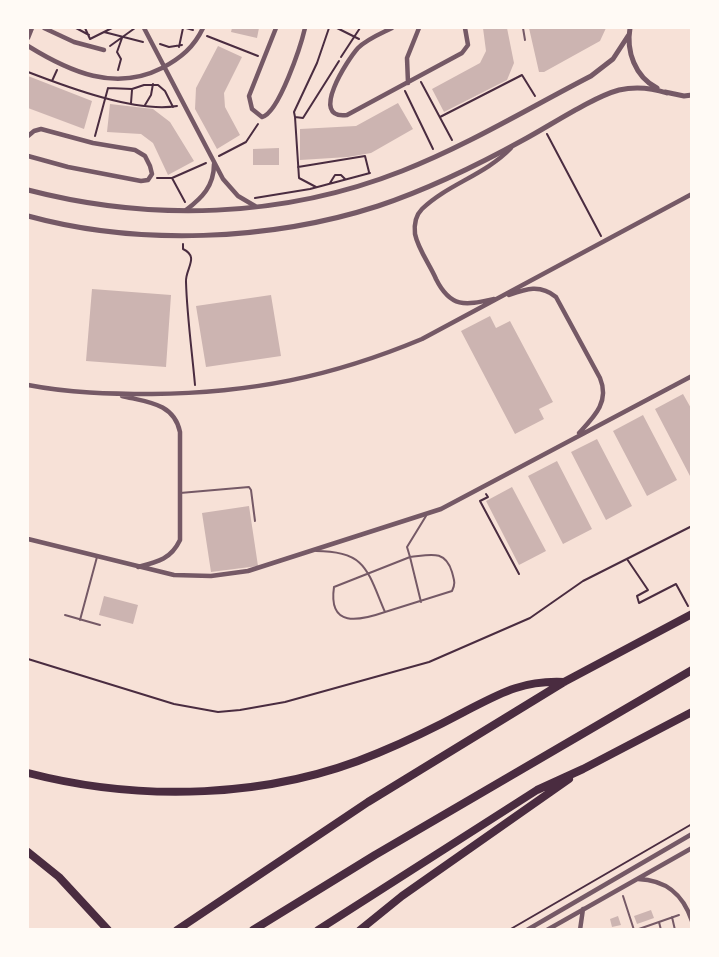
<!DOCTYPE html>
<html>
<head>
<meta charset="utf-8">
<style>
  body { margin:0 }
  #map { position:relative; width:719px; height:957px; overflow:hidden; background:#f7e1d7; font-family:Rubik,sans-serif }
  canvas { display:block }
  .frame { position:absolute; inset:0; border:29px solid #fffaf5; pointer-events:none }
</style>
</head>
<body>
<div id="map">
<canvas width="719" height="957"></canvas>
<div class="frame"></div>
</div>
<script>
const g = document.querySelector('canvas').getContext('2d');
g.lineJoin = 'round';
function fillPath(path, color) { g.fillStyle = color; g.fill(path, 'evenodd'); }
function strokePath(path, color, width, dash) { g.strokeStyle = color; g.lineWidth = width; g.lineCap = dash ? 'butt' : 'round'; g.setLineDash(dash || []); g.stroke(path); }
fillPath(new Path2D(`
  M232,28H259L257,38L231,32Z
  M483,28H507L514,63L507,80L444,112L432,89L480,63L486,51Z
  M529,28H606L600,41L544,72H539Z
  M218,46L242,57L224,93L225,107L240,135L217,149L195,109L196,88Z
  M28,76L92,101L84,129L28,108Z
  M398,103L413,129L371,153L348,157L300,160V129L356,126Z
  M110,104L153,109L170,122L194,161L168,175L153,143L141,134L107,132Z
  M279,148V165H253V149Z
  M92,289L171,295L166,367L86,361Z
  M271,295L281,356L206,367L196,306Z
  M490,316L496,328L510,321L553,402L539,409L544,419L515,434L461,331Z
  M683,394L692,410L690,476L655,409Z
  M643,415L677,480L647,496L613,431Z
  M597,439L632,506L606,520L571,452Z
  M557,461L592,529L563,544L528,476Z
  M512,487L546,551L519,565L486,501Z
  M249,506L258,566L211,572L202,513Z
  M104,596L138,605L133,624L99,615Z
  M651,910L654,918L637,924L634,916Z
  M618,916L621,925L612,927L610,919Z`), '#ccb4b1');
strokePath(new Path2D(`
  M76,28L89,35
  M85,28L90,39
  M186,28L193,30
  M329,28L317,63L294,112L295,117L303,118L339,61
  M337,28L359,39
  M104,32L143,42
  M207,36L258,56
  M90,39L112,28
  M160,44L169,47L182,45
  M110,46L135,28
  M179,47L183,28
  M341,57L360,28
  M118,70L121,59L117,52L122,38
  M28,72C67,87 136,113 177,106
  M52,81L57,70
  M421,82L452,140
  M108,88L132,89L144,85H158L165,91L173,107
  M405,91L433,149
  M131,103L132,90
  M145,105L151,95L153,84
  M295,117L299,178L316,187
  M440,117L522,75L535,96
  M547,134L601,236
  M95,136L108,88
  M219,156L246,142L258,124
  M298,167L365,156L369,172
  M157,178H172L206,163
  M172,178L185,202
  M330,183L335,175H341L345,179
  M255,198L310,189L370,173
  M183,244V249C200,257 185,269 186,282C187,316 192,351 195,385
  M486,494L488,497L480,501L519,574
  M627,559L648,590L637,596L639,603L676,584L688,606
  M28,659L174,704L218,712L240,710L285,702L429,662L530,618L583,581L692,526
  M509,930L692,824`), '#4a2c40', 2);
strokePath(new Path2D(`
  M523,28L525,40
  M180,493L249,487L251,490L255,521
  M316,551C366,551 367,570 385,612L452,591C456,583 454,580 452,572C445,549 430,555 410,557L407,547L426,516
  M385,612C359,621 328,628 334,587L410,557L421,602
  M65,615L100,625
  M80,620L97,557
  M623,896L634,930
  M672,917L675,930
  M659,922L661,930
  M636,930L679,915`), '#755966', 2);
strokePath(new Path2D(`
  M44,28L74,42L104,50
  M144,28L223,179L238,196L255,206
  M276,28L249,96L252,109L262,117C279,113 301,45 305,28
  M392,28C380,34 367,39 358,48C348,59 308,120 347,115L462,53L468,45L465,28
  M28,38L32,28
  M28,46C70,72 115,92 162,68C181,58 194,47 203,28
  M408,83L407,58L419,28
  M28,136L34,131L41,129L93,143L135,150L145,156L150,166L152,174L148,180L141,181L68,167L28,156
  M186,210C202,198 214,186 214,164
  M509,295C526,289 540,284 556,297L600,378C610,402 594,417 579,433
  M494,299C466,305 451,309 436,279C430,265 418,249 415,234C414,225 416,215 422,209C448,184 485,175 511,148
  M28,385C69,393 110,394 152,394C251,393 331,377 422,339L692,194
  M122,396C147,402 174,403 180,432V540C171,559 158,562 138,567
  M28,539L174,575L211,576L248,571L441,509L692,376
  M638,879C666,880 683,894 692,921
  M527,930L692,834
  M547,930L692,848
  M580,930L583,909`), '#755966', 4.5);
strokePath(new Path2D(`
  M630,28C626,51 635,77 657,88
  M665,92L684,96L692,95
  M28,190C151,222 283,218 402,171C468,145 529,108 591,76L613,59L628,36
  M28,216C137,246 270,241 378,206C429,189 478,165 525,139C551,125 593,97 619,90C636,86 652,88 667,93`), '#755966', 5);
strokePath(new Path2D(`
  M28,773C140,802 270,799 378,753C407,741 436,727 464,712C499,694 522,680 564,682
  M28,852L59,877L108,930
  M177,930L368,802L564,682L692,614
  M253,930L375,855L692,670
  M318,930L537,790L583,769L692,712
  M360,930L402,896L569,779`), '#4a2c40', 8);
</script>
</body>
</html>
